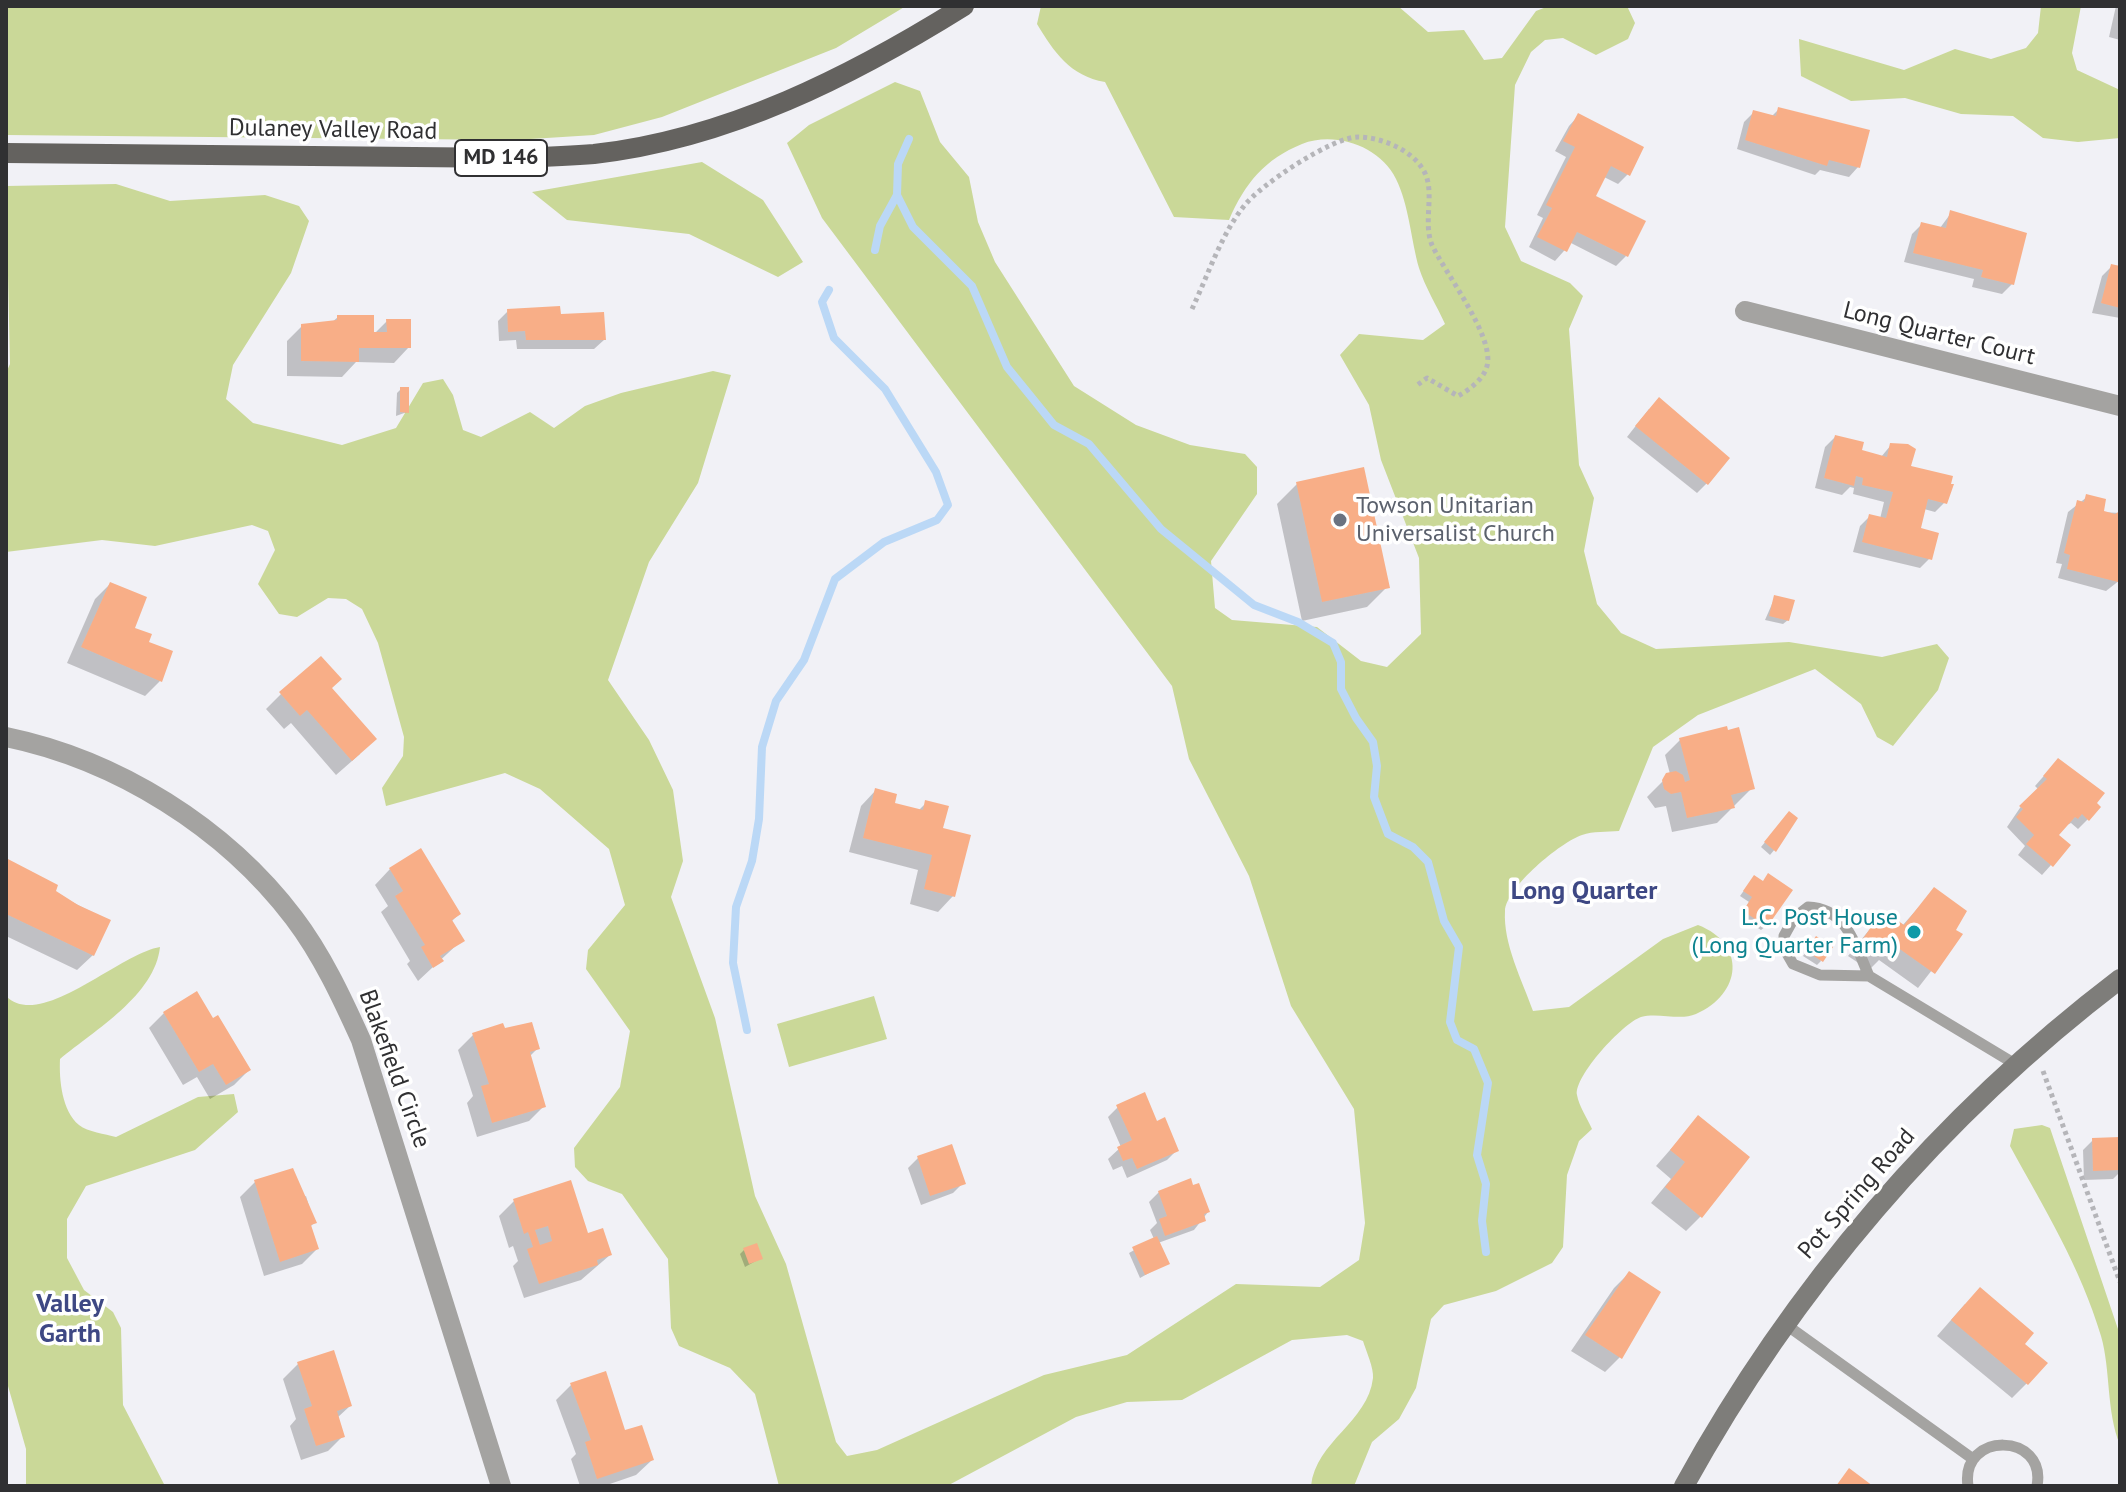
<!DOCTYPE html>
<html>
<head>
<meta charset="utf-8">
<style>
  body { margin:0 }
  #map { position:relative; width:2126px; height:1492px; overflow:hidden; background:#f1f1f6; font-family:"PT Sans",sans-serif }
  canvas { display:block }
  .frame { position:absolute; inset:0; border:8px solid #303032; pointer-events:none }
</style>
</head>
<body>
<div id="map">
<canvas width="2126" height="1492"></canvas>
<div class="frame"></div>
</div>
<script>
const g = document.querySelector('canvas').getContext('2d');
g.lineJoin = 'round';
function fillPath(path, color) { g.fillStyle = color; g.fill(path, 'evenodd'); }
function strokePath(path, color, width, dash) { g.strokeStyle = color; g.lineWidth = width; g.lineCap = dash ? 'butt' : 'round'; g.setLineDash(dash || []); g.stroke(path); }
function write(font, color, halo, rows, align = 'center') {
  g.font = font + ' "PT Sans",sans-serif'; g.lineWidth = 7; g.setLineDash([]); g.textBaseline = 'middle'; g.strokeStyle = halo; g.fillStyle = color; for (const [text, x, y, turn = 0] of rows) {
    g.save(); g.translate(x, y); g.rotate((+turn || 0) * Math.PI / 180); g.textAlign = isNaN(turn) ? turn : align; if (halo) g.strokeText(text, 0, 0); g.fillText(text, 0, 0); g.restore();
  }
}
fillPath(new Path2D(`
  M6,6H906L836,48L662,117L594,135L515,140L6,135Z
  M1041,6H1398L1428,32L1464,30L1484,60L1502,58L1536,11L1549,6H1627L1635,23L1628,39L1596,55L1563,38L1545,40L1531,52L1515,85L1505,227L1521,261L1570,283L1583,296L1569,329L1579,465L1594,498L1584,551L1597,604L1621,633L1656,649L1789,642L1882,657L1937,644L1949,658L1938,690L1893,746L1877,737L1861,704L1815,669L1698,715L1653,747L1619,831C1607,832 1593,831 1582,835C1561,842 1506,887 1505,911C1503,944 1522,980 1533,1011L1569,1007L1663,939L1698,925C1747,944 1742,994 1696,1014C1680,1021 1658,1012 1641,1017C1623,1023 1574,1076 1577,1095C1579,1106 1587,1118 1592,1129L1579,1141L1567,1175L1563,1247L1552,1263L1496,1291L1444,1305L1431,1319L1416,1388L1399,1419L1372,1442L1354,1486H1311C1316,1441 1368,1422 1373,1378C1374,1368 1366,1351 1363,1341L1347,1335L1292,1340L1182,1400L1127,1402L1076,1417L947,1486H779L755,1394L730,1368L679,1346L671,1328L668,1259L622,1194L588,1181L575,1167L574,1148L620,1087L630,1031L586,969L588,950L625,905L609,849L540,789L505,773L386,806L382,788L403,756L404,737L378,643L362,609L346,599L328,598L297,617L279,614L258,584L275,550L268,531L252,525L155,546L102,540L6,552V373L10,364L6,186L116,184L170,201L265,195L299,206L309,221L291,273L233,365L226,399L253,423L342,445L396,428L423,383L443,379L453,395L463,430L481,437L530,412L554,428L585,406L621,393L713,371L731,375L698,483L649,562L608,680L649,740L673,790L683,861L671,897L715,1018L755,1196L786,1264L836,1442L847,1456L877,1450L1044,1375L1127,1355L1236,1284L1320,1287L1359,1260L1365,1223L1354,1109L1291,1006L1249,876L1189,759L1172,686L822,218L787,143L809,125L895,82L920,91L940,142L969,177L978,222L995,262L1074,386L1136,425L1190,445L1245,454L1257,467V494L1211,561L1215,608L1232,620L1317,627L1361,661L1387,667L1421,634L1419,558L1381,460L1369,405L1340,355L1359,334L1423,340L1445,324C1437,306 1425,287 1419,268C1411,240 1409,205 1396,179C1380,146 1335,131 1302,144C1265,159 1245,183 1229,220L1174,217L1105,82C1070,76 1054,52 1037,24Z
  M2041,6H2081L2072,53L2077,70L2120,90V138L2078,142L2043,138L2013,116L1961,114L1905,98L1851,101L1801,76L1799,39L1904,70L1955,49L1991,59L2026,48L2038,33Z
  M702,162L763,200L803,262L778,277L689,234L567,220L532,192Z
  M160,947C155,995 95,1030 60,1059C59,1080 62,1111 79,1125C88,1132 105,1134 116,1137L198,1097L234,1094L238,1112L195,1150L86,1186L67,1219V1258L84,1290L113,1312L121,1328L123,1405L165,1486H26V1449L6,1379V996C41,1031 118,954 160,947Z
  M874,996L887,1039L789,1067L777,1024Z
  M2042,1125L2050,1128L2120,1335V1445C2106,1411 2111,1371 2101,1336C2080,1266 2045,1210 2010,1146L2014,1129Z`), '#cad898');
fillPath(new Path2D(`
  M2116,6H2120V40L2109,37Z
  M1779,109L1858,167L1849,177L1820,170L1815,175L1737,149L1744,122L1754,112L1771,117Z
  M1578,116L1628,174L1618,184L1604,177L1593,197L1626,256L1616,266L1571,243L1555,261L1529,247L1543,218L1537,215L1566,157L1555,151L1569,126Z
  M1951,213L2012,284L2002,294L1972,287L1974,279L1904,262L1912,234L1922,224L1940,228Z
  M2112,266L2120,268V318L2092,313L2102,276Z
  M508,311L559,316L604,340L594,349H517L516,340L499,341L498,321Z
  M338,317L372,336L387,321L409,347L394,363L356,362L342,377L287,376V341L302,326L331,323Z
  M401,389L407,412L396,416L397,393Z
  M1649,409L1707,483L1697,493L1627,437Z
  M1835,437L1860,452L1881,457L1891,445L1945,502L1935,512L1924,509L1918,530L1930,558L1920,568L1853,552L1860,526L1870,516L1880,519L1884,502L1853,494L1854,488L1850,487L1842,495L1815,488L1825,447Z
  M1297,484L1387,587L1367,607L1302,621L1277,504Z
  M2087,497L2101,512L2120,513V580L2106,591L2058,578L2062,564L2056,563L2068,512Z
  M110,584L133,629L146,643L160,681L145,696L67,663L95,599Z
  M1775,597L1788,620L1783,624L1765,620Z
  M330,688L360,754L336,775L291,723L284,729L266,709L281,694Z
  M1680,740L1752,788L1717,823L1672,832L1666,806L1655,808L1647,797L1670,774L1665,755Z
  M2049,770L2088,819L2078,829L2071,823L2065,826L2057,836L2051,865L2042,875L2018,855L2025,846L2007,827L2024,802L2039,790L2035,786Z
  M876,790L893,805L918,811L926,803L941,830L953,896L938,912L910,904L918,870L849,852L861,806Z
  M1785,818L1786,836L1770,855L1761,847Z
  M6,860L53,892L109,921L93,955L77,970L6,936Z
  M390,869L459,914L451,922L462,940L418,981L407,964L410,961L381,912L388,906L375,885Z
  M1750,882L1766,926L1761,930L1740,916L1749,902L1740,896Z
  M1934,890L1954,930L1960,934L1918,988L1879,960L1869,970L1848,956L1883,913L1902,926Z
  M1812,943L1821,961L1817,965L1803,956Z
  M164,1013L249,1070L234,1085L210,1099L197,1077L183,1085L149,1028Z
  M504,1030L538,1048L529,1057L544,1106L529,1121L477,1137L467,1103L473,1096L458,1050L473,1035Z
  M1118,1107L1156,1123L1177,1150L1167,1160L1127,1178L1122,1166L1113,1170L1108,1159L1121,1147L1108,1117Z
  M1698,1118L1701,1216L1686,1231L1651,1203L1671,1179L1656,1166Z
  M2120,1139V1172L2113,1179L2084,1180L2083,1150L2093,1140Z
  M918,1158L963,1183L953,1193L921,1205L908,1168Z
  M255,1182L301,1198L306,1196L314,1223L310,1227L317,1249L302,1264L264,1276L240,1197Z
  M1159,1192L1208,1212L1194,1230L1158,1243L1167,1263L1140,1278L1129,1253L1154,1239L1150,1230L1157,1223L1149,1202Z
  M514,1201L587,1236L610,1255L581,1280L524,1298L513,1266L518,1261L513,1246L509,1248L499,1216Z
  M744,1250L761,1258L745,1267L740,1254Z
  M1629,1273L1620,1357L1605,1372L1571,1351L1614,1288Z
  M1965,1304L2022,1344L2027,1383L2012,1398L1937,1336Z
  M299,1363L350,1406L337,1418L343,1436L328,1451L301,1460L290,1426L296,1419L283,1379Z
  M571,1385L652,1460L636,1475L604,1486H580L571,1459L576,1454L556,1400Z`), '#0003');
strokePath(new Path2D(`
  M909,139L898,164L897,195L913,227L972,286L1007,367L1033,399L1054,425L1089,444L1161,529L1254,605L1298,622L1333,643L1341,662V689L1356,718L1373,742L1377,766L1374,797L1388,834L1413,847L1428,862L1444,921L1459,947L1450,1022L1457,1040L1474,1049L1488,1083L1477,1155L1486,1184L1482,1221L1486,1252
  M875,250L880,226L897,195
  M747,1030L733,963L736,907L752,861L759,819L762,747L776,701L804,660L835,579L884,542L937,520L948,505L936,472L885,389L834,338L822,302L829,290`), '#bbd8f6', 8);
fillPath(new Path2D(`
  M1778,107L1870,130L1860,168L1829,160L1827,166L1745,140L1753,110L1776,116Z
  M1578,113L1644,147L1630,176L1611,166L1596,196L1646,221L1628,257L1577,232L1567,252L1537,237L1552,208L1546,205L1575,147L1563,141Z
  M1950,210L2027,233L2014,285L1981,277L1983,270L1913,253L1921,222L1946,228Z
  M2111,264L2120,266V308L2101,303Z
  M560,306L561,314L604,312L606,340H526L525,331L508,332L507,309Z
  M337,315H374V332H387L386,319H411V348H359V362L301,361V324L337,320Z
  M400,387H409V413L400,412Z
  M1659,397L1730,458L1708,485L1635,426Z
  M1835,435L1864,442L1862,450L1887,457L1890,443L1908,444L1916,449L1911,466L1953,476L1951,484H1954L1947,504L1928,499L1921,528L1939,533L1932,560L1862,542L1869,514L1886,518L1893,492L1862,485L1863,478L1856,476L1854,486L1824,478Z
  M1364,467L1390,588L1322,602L1296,482Z
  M2086,494L2106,499L2104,511L2115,514L2120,511L2118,582L2067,569L2070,555L2064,553L2077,500L2084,502Z
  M110,582L147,597L135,628L152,634L149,642L173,651L162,682L81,647Z
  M1774,595L1795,600L1789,621L1769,616Z
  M321,656L342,679L332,688L377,739L352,761L307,710L300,716L279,692Z
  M1727,726L1728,730L1739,727L1755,789L1731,795L1735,808L1687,818L1681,792L1671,794L1664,789L1662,780L1666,773L1676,771L1683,775L1685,782L1690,780L1679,738Z
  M2058,758L2105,793L2097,803L2101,807L2089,821L2082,814L2078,819L2075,817L2059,835L2071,845L2053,867L2026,844L2034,835L2016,817L2023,809L2019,806L2047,779L2043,776Z
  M875,788L897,794L895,803L923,810L925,800L949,806L943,828L971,835L955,897L924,889L932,855L863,838Z
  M1789,811L1798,818L1776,852L1764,842Z
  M421,848L461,914L452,920L465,941L440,956L444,961L433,968L421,947L425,945L395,896L403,891L389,868Z
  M6,858L58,885L56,891L78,905L111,920L94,956L6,914Z
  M1768,873L1793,890L1767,927L1743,911L1752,897L1743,891L1754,875L1763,881Z
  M1934,887L1967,911L1956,930L1963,934L1935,974L1894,945L1885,956L1862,940L1883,910L1904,925Z
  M1816,936L1833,947L1823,962L1806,951Z
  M197,991L213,1018L218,1015L251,1070L226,1085L213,1064L199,1072L163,1012Z
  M532,1022L540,1049L530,1052L546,1107L492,1123L481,1086L489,1084L472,1033L503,1023L505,1028Z
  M1145,1092L1157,1121L1165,1117L1179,1151L1137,1169L1132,1158L1123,1161L1117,1147L1132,1140L1116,1105Z
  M1698,1115L1750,1157L1702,1218L1665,1187L1685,1162L1670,1150Z
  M2120,1137V1170L2093,1171L2092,1138Z
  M952,1144L966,1184L930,1196L917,1156Z
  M293,1168L317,1223L311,1225L319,1249L280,1262L254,1180Z
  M1191,1178L1193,1185L1199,1183L1210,1212L1204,1214L1206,1221L1165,1236L1159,1219L1167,1216L1158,1191Z
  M571,1180L588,1233L603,1228L612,1255L597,1260L598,1265L539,1284L527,1249L533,1247L528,1232L524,1234L513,1199ZM548,1226L552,1241L540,1245L535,1230Z
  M1157,1236L1170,1264L1145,1275L1132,1247Z
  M757,1243L763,1259L749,1264L743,1248Z
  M1629,1271L1661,1292L1622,1359L1585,1335Z
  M1980,1287L2034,1333L2025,1344L2048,1363L2028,1385L1951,1320Z
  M334,1350L352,1406L337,1411L345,1437L316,1446L304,1409L312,1406L297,1362Z
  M606,1371L625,1430L642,1425L654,1460L597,1479L585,1442L591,1440L570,1383Z
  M1849,1468L1873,1486H1836Z`), '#f8ae87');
strokePath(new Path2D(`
  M1192,309C1208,275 1221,235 1244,206C1260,185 1332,137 1358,137C1380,137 1410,149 1422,168C1437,189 1422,221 1432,245C1445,273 1495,337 1487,366C1484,379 1469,390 1458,396L1427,378L1416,386
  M2043,1071L2120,1282`), '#b5b5b9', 5, [4, 4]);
strokePath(new Path2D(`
  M1869,976C1856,947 1847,908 1808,907L1794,918L1784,936L1785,950L1793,964L1820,975L1869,976L2015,1064
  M1785,1324L1973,1459
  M1968,1486C1960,1431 2047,1432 2037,1486`), '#a4a3a1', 11);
strokePath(new Path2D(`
  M1745,311L2120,406
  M6,737C117,760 225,827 294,918C322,955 342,998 361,1040L501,1486`), '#a4a3a1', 20);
strokePath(new Path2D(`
  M1684,1486C1793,1288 1940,1116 2120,979`), '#7e7d7a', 20);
strokePath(new Path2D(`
  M6,153L516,158C542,157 568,156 594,154C728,139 852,76 964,6`), '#64625f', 20);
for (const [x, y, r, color] of [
  [1340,520,8,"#6b7280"],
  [1914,932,8,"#0f9aa8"]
]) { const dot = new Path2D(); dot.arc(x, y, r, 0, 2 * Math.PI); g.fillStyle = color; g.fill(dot); strokePath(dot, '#fff', 3); }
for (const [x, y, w] of [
  [501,158,92]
]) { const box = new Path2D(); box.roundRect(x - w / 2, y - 18, w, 36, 6); g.fillStyle = '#fff'; g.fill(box); strokePath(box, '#303032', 2); }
write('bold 22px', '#303032', null, [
  ["MD 146",501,158]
]);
write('24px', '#303032', '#fff', [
  ["Dulaney Valley Road",333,130,1],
  ["Long Quarter Court",1939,334,14],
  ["Blakefield Circle",394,1069,70],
  ["Pot Spring Road",1857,1194,-49]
]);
write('24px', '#5b616d', '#fff', [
  ["Towson Unitarian",1356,506],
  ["Universalist Church",1356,534]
], 'left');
write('24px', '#0d838f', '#fff', [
  ["L.C. Post House",1898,918],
  ["(Long Quarter Farm)",1898,946]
], 'right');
write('bold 26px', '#3e4884', '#fff', [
  ["Long Quarter",1584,892],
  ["Valley",70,1305],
  ["Garth",70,1335]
]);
</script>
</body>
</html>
